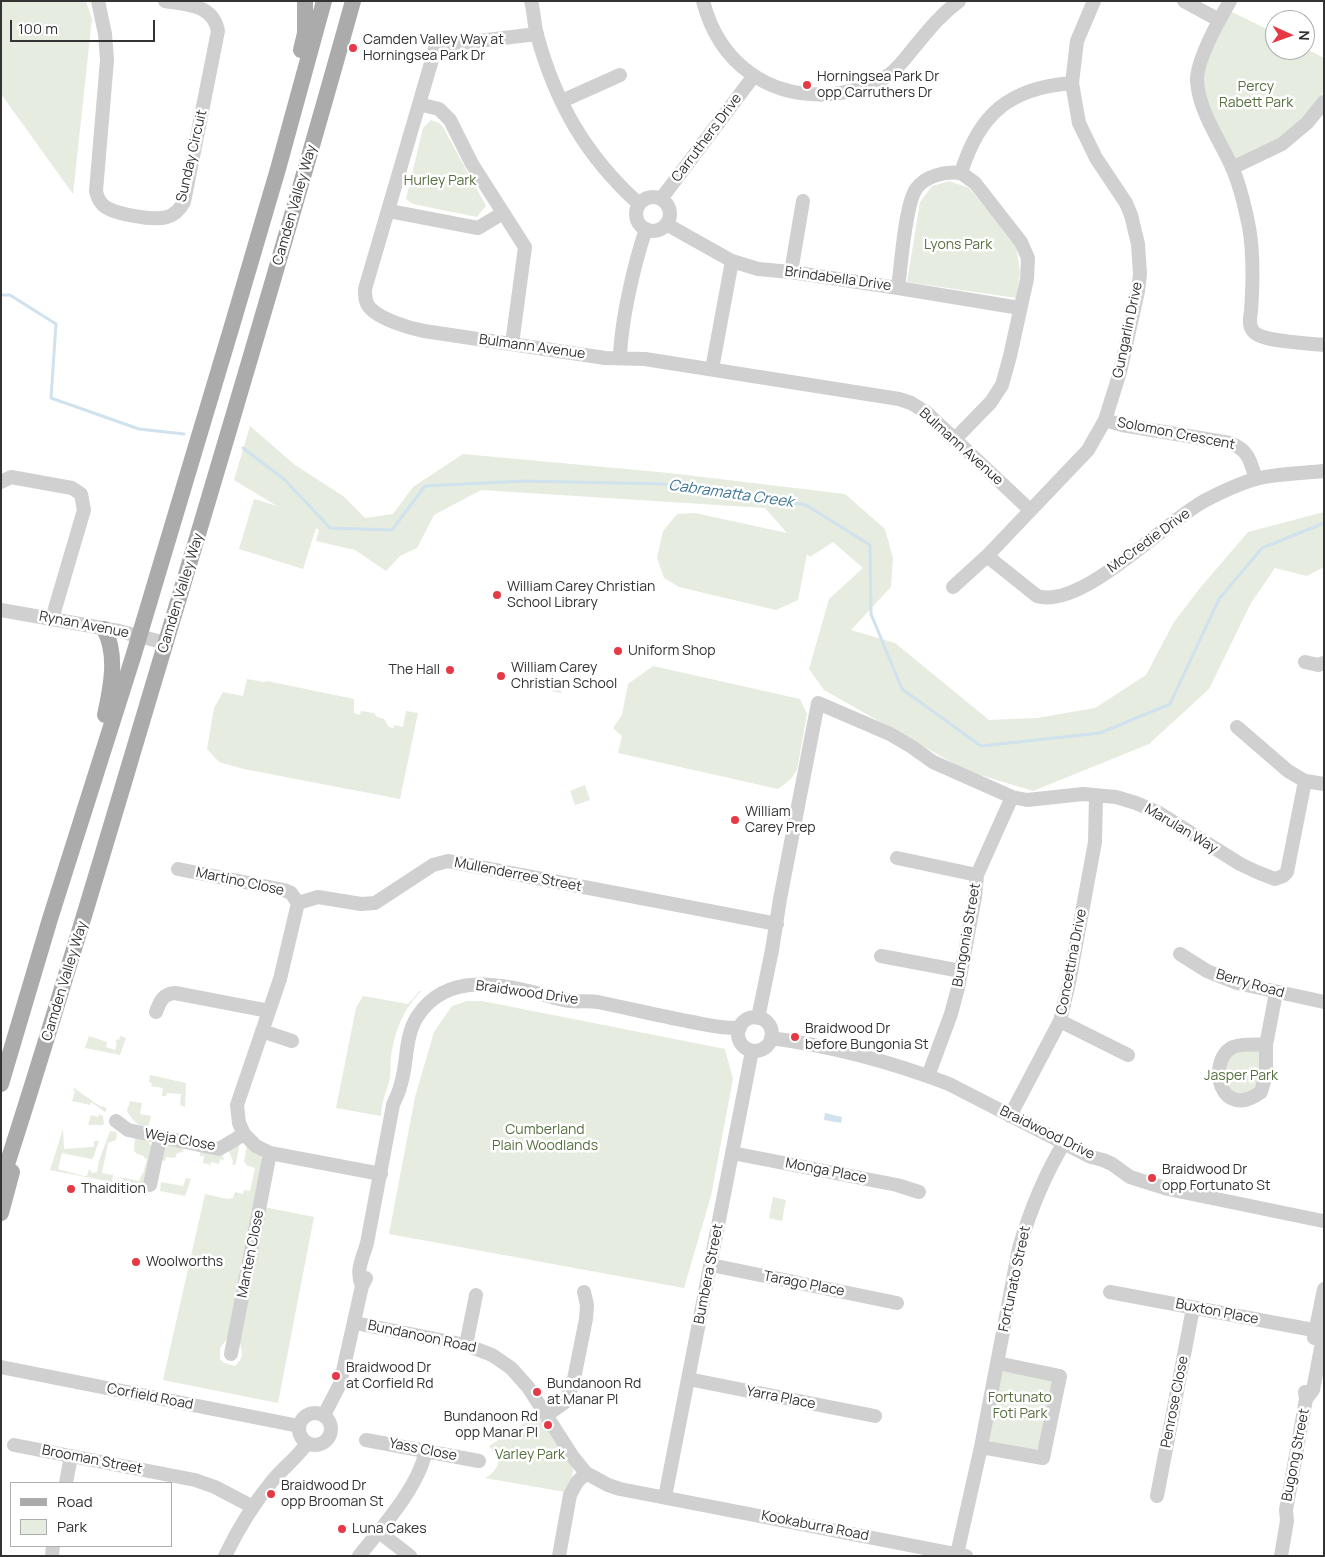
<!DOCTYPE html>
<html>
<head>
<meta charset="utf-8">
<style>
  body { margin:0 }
  #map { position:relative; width:1325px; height:1557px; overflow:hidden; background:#fff; font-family:Manrope,sans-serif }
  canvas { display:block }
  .frame { position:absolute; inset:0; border:2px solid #333; pointer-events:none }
  .legend { position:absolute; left:10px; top:1482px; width:162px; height:65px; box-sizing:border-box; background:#fff; border:1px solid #adadad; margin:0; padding:6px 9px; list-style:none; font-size:15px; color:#333 }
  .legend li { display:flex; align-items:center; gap:10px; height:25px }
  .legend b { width:25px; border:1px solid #adadad }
  .north { position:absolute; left:1265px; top:10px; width:50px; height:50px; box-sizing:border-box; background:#fff; border:1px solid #adadad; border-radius:50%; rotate:92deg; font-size:14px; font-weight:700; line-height:20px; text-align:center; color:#333 }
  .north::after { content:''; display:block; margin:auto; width:18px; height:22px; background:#e63946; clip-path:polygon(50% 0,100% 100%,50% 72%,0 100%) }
  .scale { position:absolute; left:10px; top:20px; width:145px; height:22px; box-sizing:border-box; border:2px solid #333; border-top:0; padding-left:6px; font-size:15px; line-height:18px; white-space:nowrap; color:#333; -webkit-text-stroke:4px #fff; paint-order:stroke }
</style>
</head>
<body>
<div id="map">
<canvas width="1325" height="1557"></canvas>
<div class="frame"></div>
<ul class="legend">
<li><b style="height:6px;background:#ababab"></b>Road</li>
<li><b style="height:14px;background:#e6ecdf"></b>Park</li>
</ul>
<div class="north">N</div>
<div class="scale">100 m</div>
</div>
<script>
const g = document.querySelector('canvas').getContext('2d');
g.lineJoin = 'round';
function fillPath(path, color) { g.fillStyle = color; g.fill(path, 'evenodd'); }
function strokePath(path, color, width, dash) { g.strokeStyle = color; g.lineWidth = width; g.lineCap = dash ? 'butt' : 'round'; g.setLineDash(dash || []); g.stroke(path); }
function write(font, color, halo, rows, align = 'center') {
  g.font = font + ' Manrope,sans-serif'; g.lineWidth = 5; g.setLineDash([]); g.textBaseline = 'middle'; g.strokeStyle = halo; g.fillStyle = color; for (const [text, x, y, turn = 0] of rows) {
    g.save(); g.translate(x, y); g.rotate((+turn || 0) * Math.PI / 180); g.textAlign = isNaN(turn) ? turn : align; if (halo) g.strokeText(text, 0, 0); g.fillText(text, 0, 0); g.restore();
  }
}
fillPath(new Path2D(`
  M1,1H86L92,19L73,194L1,94Z
  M1230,11L1275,33V50H1305V48L1324,58V90L1320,99L1302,121L1283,136L1234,163C1221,136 1197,98 1205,68C1210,47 1221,29 1230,11Z
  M431,120L439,123L443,127L486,206L477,217L413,204L406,199L423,128Z
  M949,181L969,188L1016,245L1020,272L1016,298L907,282L920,202L932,186Z
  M250,426L295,465L343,496L365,518L393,514L413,487L463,454L669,473L845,494L885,529L893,558L891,587L851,630L895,643L989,720L1037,718L1095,708L1146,675L1174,622L1200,588L1248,532L1324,512V567L1307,576L1275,568L1251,603L1209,689L1149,744L1033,791L967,771L824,690L809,669L829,599L863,568L833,542L810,557L807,554L798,600L776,610L679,587L664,578L657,558L663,531L677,514L695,513L787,533L765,508L481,490L434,515L417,548L400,556L386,571L355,550L316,541L319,530L316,528L303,569L239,549L254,499L277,506L234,480Z
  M653,666L800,699L807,714L797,770L791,779L778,789L618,753L622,736L613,728L622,715L628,684Z
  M554,678L563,679L561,693L552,691Z
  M247,679L264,682L267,681L354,699V713L360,715L361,711L374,713L377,717L384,719L389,727L394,728V725L403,727L406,711L418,713L400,799L244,769L219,762L207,749L214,708L223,692L243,696Z
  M585,785L590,800L575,805L570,791Z
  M420,991H422C403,1008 394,1033 391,1058C390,1065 391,1071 390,1078C387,1091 381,1102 381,1116L336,1108L356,1008L363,996L408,1004Z
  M467,1001H482L725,1049L733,1079L711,1196L684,1288L389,1234L415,1097L434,1032L452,1006Z
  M89,1036L107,1042L106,1047L115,1050L117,1043L115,1042L117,1039L119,1040L120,1036L126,1038L120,1055L85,1048Z
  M1262,1049L1258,1089L1238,1098L1222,1080L1230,1052Z
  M150,1075L186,1083L185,1107L180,1105L181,1094L167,1093L166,1096H162L163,1088L151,1086L152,1083L149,1082Z
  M74,1088L101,1107L103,1106L107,1109L105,1112L91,1102L90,1105L72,1101L75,1091L73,1090Z
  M130,1101L142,1103L140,1114L151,1116L148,1129C137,1125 133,1121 127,1111Z
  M99,1114L103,1116L104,1124L100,1126V1125H88L91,1115L98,1117Z
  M63,1129L64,1149L92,1147L94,1146V1141H99L93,1158L91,1159L62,1153L58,1169L84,1176H87L89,1169L92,1173L97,1172L99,1161L110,1131L117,1132L116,1140L108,1143L102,1173L112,1175L113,1174L112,1182L50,1170Z
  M135,1136L146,1138L152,1147L145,1189L122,1184L123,1179L120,1178V1177L139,1181L142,1174H143L147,1159L144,1158V1156L137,1154L134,1151Z
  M240,1142L236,1163L234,1165L232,1164L233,1161L227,1147Z
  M171,1144L184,1146L183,1152L177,1153L175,1158L166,1157L165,1161L160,1160C162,1152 164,1148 171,1144Z
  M247,1145L260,1155L262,1159L227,1339L220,1348V1359L224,1363L235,1366C246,1356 241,1350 239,1338L264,1207L314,1217L278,1403L163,1380L205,1194L227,1199L233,1198L235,1192L243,1194L244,1190L250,1191L255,1168L246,1165V1163L244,1162Z
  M220,1149L224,1160L220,1159L219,1164L211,1162L210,1167L209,1164L203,1163L204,1156H200V1150Z
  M186,1178L191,1179L185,1196L160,1191L161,1182L183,1186Z
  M773,1197L786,1200L782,1221L769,1218Z
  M999,1371L1051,1379L1053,1384L1040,1448L1033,1451L994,1443L988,1439Z
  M540,1413L573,1467C574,1477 567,1483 565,1492L485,1478C493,1474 502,1464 497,1455C495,1451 491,1450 489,1446Z`), '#e6ecdf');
fillPath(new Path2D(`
  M825,1113L842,1117L841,1123L824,1120Z`), '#cfe2ee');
strokePath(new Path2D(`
  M1,295H10L56,324L51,398L139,429L184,434
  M243,448L285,480L330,528L392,530L425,486L523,481L664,484L806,505L870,545L871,614L902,689L981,746L1100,733L1170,704L1219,599L1262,548L1324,523`), '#cfe2ee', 3);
strokePath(new Path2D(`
  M98,1L105,34L107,60L96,191C97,196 99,201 103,205C112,214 154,221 167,217C175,215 180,209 184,202L218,31C213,4 187,5 165,1
  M531,1C534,12 534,24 537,35C556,104 586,156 639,204
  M703,1C719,63 768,99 832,94C852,92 872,86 889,75C898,68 905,59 912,50C927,32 940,15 959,1
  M1184,1L1219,20
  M1230,1C1219,20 1196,61 1197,81C1199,111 1219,139 1231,165C1240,184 1245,207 1249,227C1254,255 1253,283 1251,311C1250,318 1248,326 1254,332C1263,342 1309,343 1324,345
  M537,34L436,46L365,289C365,296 365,303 370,308C380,319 408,328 424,331L605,358L645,359L899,399L911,403L926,412L1030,510
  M562,101L620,75
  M419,104L439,109L450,120L472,164L525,247L512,344
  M1232,168L1282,144L1307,123L1324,102
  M636 214a17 17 0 1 1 34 0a17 17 0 1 1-34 0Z
  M661,199L753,77
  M389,211L478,228L503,213
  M666,224L732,261L758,269L791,272L898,288L1020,308
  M791,272L803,201
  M898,288C901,266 905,205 916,189C925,176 945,171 961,173C979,114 1009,88 1072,83
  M620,358C621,321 634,264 646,229
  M712,369L732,261
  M1105,420L1122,425L1230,443C1249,450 1250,461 1256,479
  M955,439L991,402L1002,385L1010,356L1027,279L1028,258L1021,242L975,183L961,173
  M1,482L11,477L72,488L81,494L84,510L52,619
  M987,556L1037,596C1082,610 1165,521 1206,500C1221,492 1239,484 1255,479C1273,474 1304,473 1324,471
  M953,587L987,556L1088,450L1105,420L1120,372L1138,291L1140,274L1138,244L1131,215L1126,203L1096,158L1079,123L1072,83L1077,41L1094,1
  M1,610L119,631L166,643
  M1305,662L1318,665L1324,663
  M1237,727L1288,771L1305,781L1324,784
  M897,858L977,875
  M178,869L284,890L291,893L298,903
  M298,903L318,897L361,904L375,903L433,865L448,861L777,924
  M298,903L280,979L237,1105L239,1123L244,1134L256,1146L270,1153L381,1174
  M1180,954L1207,971L1237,983L1324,1002
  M881,956L961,971
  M156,1012C160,1001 163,994 175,993L269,1011
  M738 1034a17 17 0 1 1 34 0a17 17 0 1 1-34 0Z
  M758,1018L772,950L780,899L818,703L890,734L912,747L933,762L1012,797L1027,800L1083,794L1116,797L1136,803L1159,813L1240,864L1257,872L1275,879L1283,876L1287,872L1305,781
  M1060,1021L1128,1055
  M262,1031L292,1041
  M771,1038C831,1046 892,1062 949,1084L1091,1157L1103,1160L1112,1164L1130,1177L1168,1189L1323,1221
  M1266,1045C1259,1044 1237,1044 1231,1048C1207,1063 1220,1122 1261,1092L1266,1074V1045L1276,993
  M928,1076L951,1014L958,988L975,897L977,875L1012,797
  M1010,1116L1060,1021L1069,983L1095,842L1096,796
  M116,1121L128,1130L219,1149L244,1134
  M732,1153L897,1185L919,1192
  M150,1185L160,1138
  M711,1265L897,1303
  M362,1286C355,1270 363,1258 367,1243L393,1105C395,1099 399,1093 400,1087C408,1064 404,1038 417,1017C450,965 515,988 564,1000C575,1003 586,1000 598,1002C627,1008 657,1015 687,1021C704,1024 722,1029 740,1028
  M1110,1292L1324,1332L1313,1390L1306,1399
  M355,1323L466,1345L492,1355L511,1368L528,1387L573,1457L586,1473L608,1485L620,1489L966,1556
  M1314,1338L1324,1289
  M466,1345L476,1295
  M231,1354L270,1153
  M1,1367L299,1426
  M688,1379L875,1416
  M299 1429a16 16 0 1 1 32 0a16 16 0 1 1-32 0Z
  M324,1415L340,1384L362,1286L366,1278
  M547,1415L565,1402L573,1384L586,1319L587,1305L584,1292
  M366,1440L479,1461
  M14,1445L195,1480L215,1487L253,1507
  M981,1447L1043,1458L1060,1376L997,1363
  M66,1483L71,1456
  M1157,1496L1193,1308
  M665,1497L752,1051
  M379,1532L410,1556
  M957,1554L981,1447L1019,1248C1030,1211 1044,1176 1064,1143
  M52,1556L53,1546
  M225,1556C238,1529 254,1503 273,1480C284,1467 298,1457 307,1443
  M359,1556C382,1527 419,1487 426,1450
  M559,1556L570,1495L577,1482L586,1473
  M1281,1556L1287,1521L1286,1510L1306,1399L1305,1392`), '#d0d0d0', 14);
strokePath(new Path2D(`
  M301,50L305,33V1
  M104,629C118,654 111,688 105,715
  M1,1084L50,919L133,657L234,319L278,169L324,1
  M1,1183C58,1008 109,832 162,655C227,438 292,220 353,1
  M1,1213L12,1172`), '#ababab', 16);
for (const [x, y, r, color] of [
  [353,48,5,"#e63946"],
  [807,85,5,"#e63946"],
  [497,595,5,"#e63946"],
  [618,651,5,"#e63946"],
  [450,670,5,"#e63946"],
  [501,676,5,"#e63946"],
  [735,820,5,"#e63946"],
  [795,1037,5,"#e63946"],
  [1152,1178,5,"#e63946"],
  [71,1189,5,"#e63946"],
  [136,1262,5,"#e63946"],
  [336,1376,5,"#e63946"],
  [537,1392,5,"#e63946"],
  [548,1425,5,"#e63946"],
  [271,1494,5,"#e63946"],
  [342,1529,5,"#e63946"]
]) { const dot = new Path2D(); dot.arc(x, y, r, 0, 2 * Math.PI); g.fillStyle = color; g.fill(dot); strokePath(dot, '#fff', 2); }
write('14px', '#333', '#fff', [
  ["Camden Valley Way at",363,40],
  ["Horningsea Park Dr",363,56],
  ["Horningsea Park Dr",817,77],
  ["opp Carruthers Dr",817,93],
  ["William Carey Christian",507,587],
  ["School Library",507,603],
  ["Uniform Shop",628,651],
  ["William Carey",511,668],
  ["Christian School",511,684],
  ["The Hall",440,670,"right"],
  ["William",745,812],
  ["Carey Prep",745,828],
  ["Braidwood Dr",805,1029],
  ["before Bungonia St",805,1045],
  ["Braidwood Dr",1162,1170],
  ["opp Fortunato St",1162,1186],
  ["Thaidition",81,1189],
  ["Woolworths",146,1262],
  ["Braidwood Dr",346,1368],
  ["at Corfield Rd",346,1384],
  ["Bundanoon Rd",547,1384],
  ["at Manar Pl",547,1400],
  ["Bundanoon Rd",538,1417,"right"],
  ["opp Manar Pl",538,1433,"right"],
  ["Braidwood Dr",281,1486],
  ["opp Brooman St",281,1502],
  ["Luna Cakes",352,1529]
], 'left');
write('14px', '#56703f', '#fff', [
  ["Percy",1256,87],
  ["Rabett Park",1256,103],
  ["Hurley Park",440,181],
  ["Lyons Park",958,245],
  ["Jasper Park",1241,1076],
  ["Cumberland",545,1130],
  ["Plain Woodlands",545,1146],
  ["Fortunato",1020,1398],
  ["Foti Park",1020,1414],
  ["Varley Park",530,1455]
]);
write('14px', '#333', '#fff', [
  ["Carruthers Drive",707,138,-53],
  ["Sunday Circuit",192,156,-77],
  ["Camden Valley Way",295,205,-74],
  ["Brindabella Drive",838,279,8],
  ["Gungarlin Drive",1128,330,-78],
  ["Bulmann Avenue",532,347,8],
  ["Solomon Crescent",1176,434,11],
  ["Bulmann Avenue",961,447,42],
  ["McCredie Drive",1149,541,-36],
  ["Camden Valley Way",181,593,-73],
  ["Rynan Avenue",84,625,11],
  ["Marulan Way",1181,829,31],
  ["Mullenderree Street",518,875,11],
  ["Martino Close",240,882,12],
  ["Bungonia Street",967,935,-80],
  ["Concettina Drive",1072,962,-79],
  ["Camden Valley Way",65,981,-73],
  ["Berry Road",1250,984,16],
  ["Braidwood Drive",527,993,8],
  ["Braidwood Drive",1047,1133,26],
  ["Weja Close",180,1140,10],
  ["Monga Place",826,1171,11],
  ["Manten Close",251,1254,-79],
  ["Bumbera Street",709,1274,-79],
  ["Fortunato Street",1015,1279,-78],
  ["Tarago Place",804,1284,11],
  ["Buxton Place",1217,1312,11],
  ["Bundanoon Road",422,1337,12],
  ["Corfield Road",150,1397,11],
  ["Yarra Place",781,1398,11],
  ["Penrose Close",1175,1402,-79],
  ["Yass Close",423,1450,11],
  ["Bugong Street",1296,1455,-79],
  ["Brooman Street",92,1460,11],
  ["Kookaburra Road",815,1526,11]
]);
write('italic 15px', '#3f7597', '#fff', [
  ["Cabramatta Creek",731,494,8]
]);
</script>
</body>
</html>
